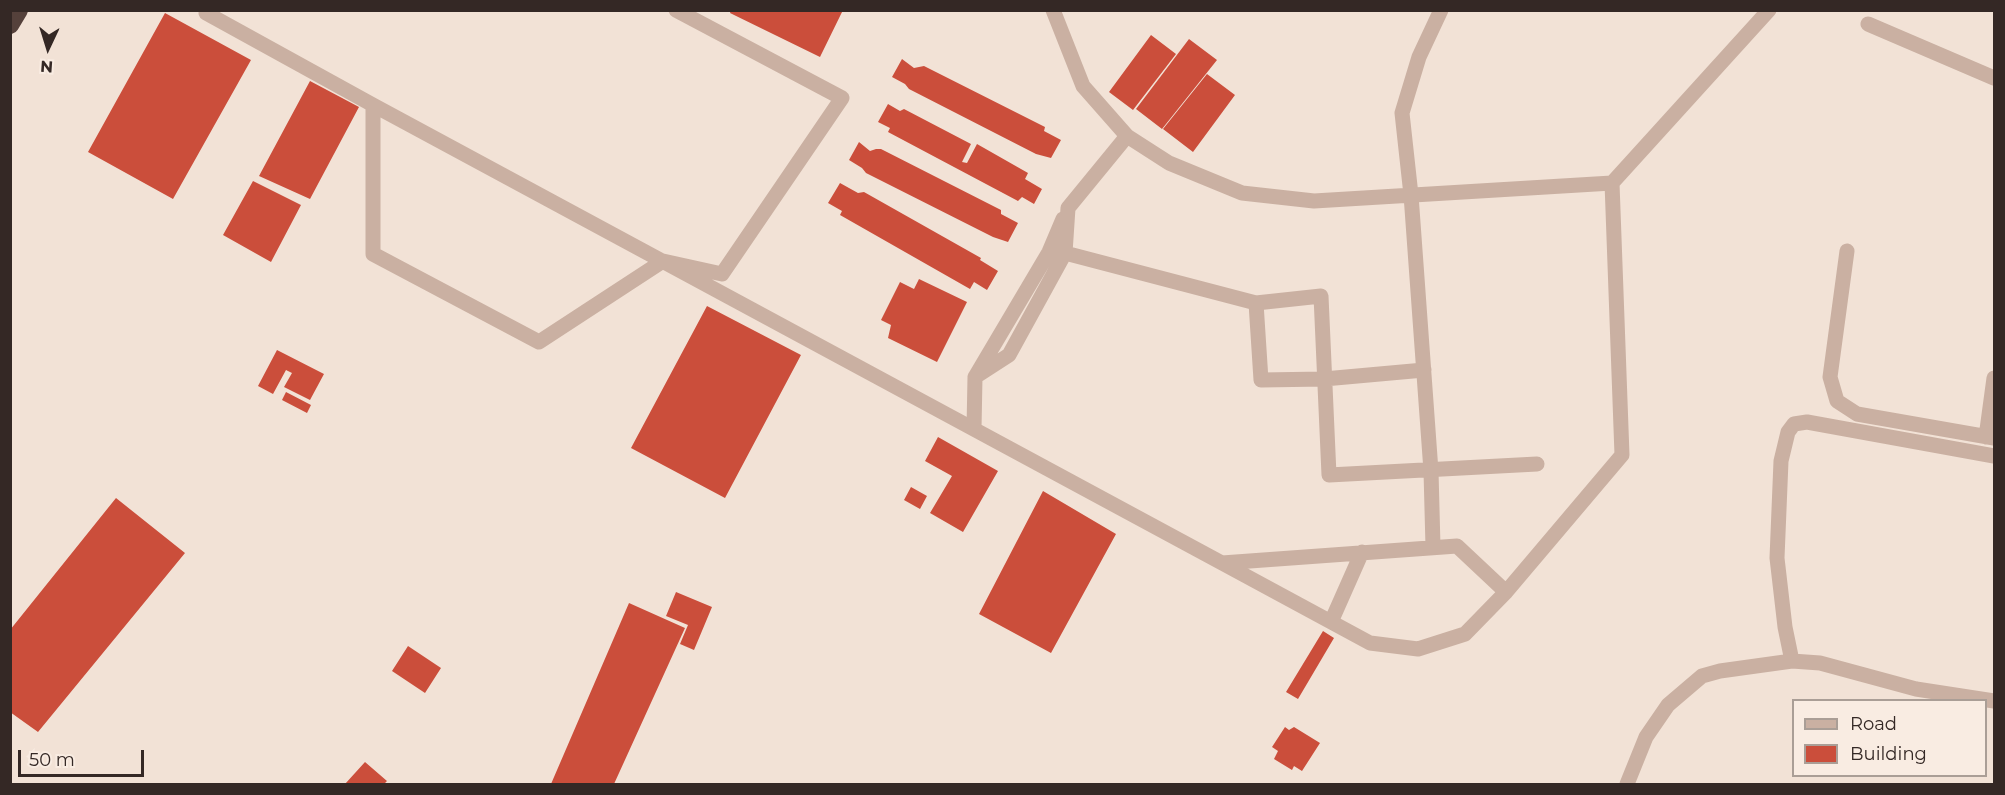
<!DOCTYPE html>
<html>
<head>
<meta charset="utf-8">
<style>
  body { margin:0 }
  #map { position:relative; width:2005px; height:795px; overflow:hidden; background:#f2e2d6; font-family:Montserrat,sans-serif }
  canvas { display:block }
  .frame { position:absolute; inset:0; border:12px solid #342825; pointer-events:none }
  .legend { position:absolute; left:1792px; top:699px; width:195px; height:78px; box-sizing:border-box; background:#f9ece2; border:2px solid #aa9e96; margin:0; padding:8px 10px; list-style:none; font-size:18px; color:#342825 }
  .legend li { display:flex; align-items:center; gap:12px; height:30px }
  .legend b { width:30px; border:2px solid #aa9e96 }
  .north { position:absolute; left:18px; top:18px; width:60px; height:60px; -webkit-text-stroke:4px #f9ece2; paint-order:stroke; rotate:184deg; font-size:16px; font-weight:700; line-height:24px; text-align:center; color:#342825 }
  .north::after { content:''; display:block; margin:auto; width:21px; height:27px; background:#342825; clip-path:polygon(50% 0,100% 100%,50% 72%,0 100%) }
  .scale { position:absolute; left:18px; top:750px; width:126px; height:27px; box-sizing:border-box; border:3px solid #342825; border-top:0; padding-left:8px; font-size:18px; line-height:21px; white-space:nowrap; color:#342825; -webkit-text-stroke:4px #f9ece2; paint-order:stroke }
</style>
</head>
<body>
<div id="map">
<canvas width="2005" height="795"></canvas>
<div class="frame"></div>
<ul class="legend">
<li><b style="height:8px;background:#cab0a2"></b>Road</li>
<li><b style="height:16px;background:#cb4e3b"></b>Building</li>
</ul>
<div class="north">N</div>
<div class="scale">50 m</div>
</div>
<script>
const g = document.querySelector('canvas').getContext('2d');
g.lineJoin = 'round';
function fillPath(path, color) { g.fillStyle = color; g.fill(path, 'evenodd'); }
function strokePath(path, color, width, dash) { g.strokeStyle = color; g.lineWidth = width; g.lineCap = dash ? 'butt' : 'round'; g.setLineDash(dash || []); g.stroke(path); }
fillPath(new Path2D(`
  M731,10H843L820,57L730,13Z
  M165,13L251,60L173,199L88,152Z
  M1151,35L1176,54L1133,110L1109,92Z
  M1189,39L1217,60L1162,129L1136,109Z
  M902,59L914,68L924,66L1045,127L1044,131L1061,140L1051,158L1036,154L909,89L905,84L892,77Z
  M1207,74L1235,95L1193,152L1163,129Z
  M310,81L359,107L310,199L259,176Z
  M888,104L900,111L904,109L971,144L962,162L967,163L977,144L1028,173L1025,179L1042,189L1034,204L1022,197L1018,201L888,132L890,128L878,122Z
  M859,142L870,151L876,149H881L1001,210V214L1018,223L1008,242L993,237L866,173L862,168L849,160Z
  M253,181L301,205L271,262L223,235Z
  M840,183L858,193L864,192L981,258L980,260L998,271L987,290L974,282L970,289L840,215L842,211L828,203Z
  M919,279L967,302L937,362L888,338L891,325L881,320L900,282L914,289Z
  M707,306L801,355L725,498L631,448Z
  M277,350L324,374L310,400L284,387L292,373L286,370L273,394L258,386Z
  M286,392L311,405L307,413L282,400Z
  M938,437L998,471L963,532L930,513L952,476L925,461Z
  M911,487L927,496L920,509L904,500Z
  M1043,491L1116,534L1051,653L979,614Z
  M116,498L185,553L38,732L10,712V630Z
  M676,592L712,607L694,650L680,644L688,625L666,616Z
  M629,603L685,628L614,784H551Z
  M1323,631L1334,638L1298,699L1286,692Z
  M408,646L441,668L425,693L392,671Z
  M1285,727L1289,730L1294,727L1320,743L1302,771L1294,766L1292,770L1274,759L1278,751L1272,747Z
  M365,762L387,781L384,784H345Z`), '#cb4e3b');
strokePath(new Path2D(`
  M1053,10L1083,86L1127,136L1169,163L1242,193L1314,201L1612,183L1769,10
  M206,13L373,105L1222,563L1457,546L1506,592
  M1868,24L1994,78
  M373,105V254L539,342L663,261L722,274L842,98L676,10
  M1847,251L1830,377L1837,401L1857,414L1994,438
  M1065,253L1256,303L1321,296L1329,475L1537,464
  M1256,303L1261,380L1324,379L1424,370
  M975,377L1009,355L1065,253L1068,208L1127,136
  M974,429L975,377L1049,252L1063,219
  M1986,437L1994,378
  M1433,547L1431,471L1411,195L1402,113L1419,57L1441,10
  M1222,563L1370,643L1418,649L1465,634L1506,592L1622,455L1612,183
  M1331,622L1362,552
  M1792,661L1785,627L1777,558L1781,461L1788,432L1794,424L1807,422L1994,456
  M1627,784L1646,737L1668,705L1702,676L1720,671L1792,661L1820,663L1916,689L1994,701`), '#cab0a2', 15);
strokePath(new Path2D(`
  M10,25L19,10`), '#55413b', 18);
</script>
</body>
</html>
